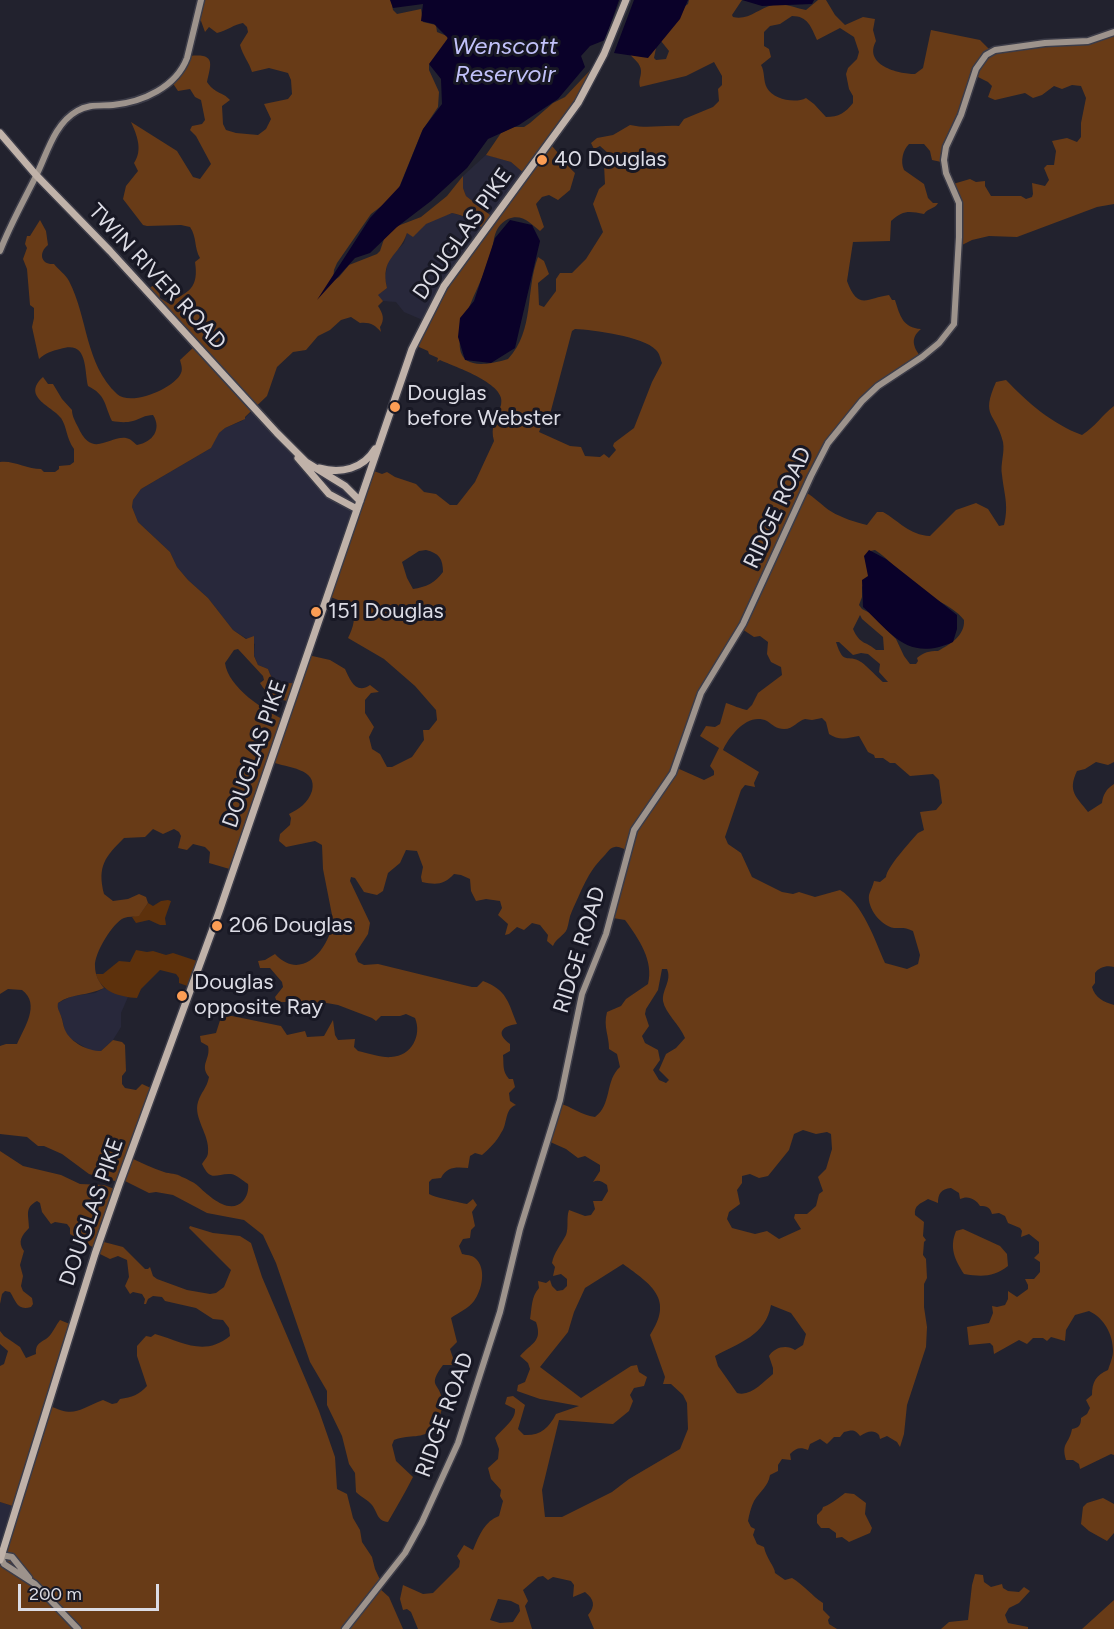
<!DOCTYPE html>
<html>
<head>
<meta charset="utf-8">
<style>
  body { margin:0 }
  #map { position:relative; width:1114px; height:1629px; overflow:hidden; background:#22222e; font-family:Figtree,sans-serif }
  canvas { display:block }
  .scale { position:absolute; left:18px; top:1584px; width:141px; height:27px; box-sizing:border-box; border:3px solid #dcdce5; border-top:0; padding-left:8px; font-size:18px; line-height:21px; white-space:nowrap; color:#dcdce5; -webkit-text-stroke:4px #181824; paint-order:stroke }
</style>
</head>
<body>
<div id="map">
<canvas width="1114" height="1629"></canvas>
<div class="scale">200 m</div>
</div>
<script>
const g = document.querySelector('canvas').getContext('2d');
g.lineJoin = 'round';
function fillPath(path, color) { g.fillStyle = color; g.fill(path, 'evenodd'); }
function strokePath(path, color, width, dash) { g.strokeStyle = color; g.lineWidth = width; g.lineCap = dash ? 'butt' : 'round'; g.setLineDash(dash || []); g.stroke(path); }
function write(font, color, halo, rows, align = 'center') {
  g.font = font + ' Figtree,sans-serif'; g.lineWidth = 6; g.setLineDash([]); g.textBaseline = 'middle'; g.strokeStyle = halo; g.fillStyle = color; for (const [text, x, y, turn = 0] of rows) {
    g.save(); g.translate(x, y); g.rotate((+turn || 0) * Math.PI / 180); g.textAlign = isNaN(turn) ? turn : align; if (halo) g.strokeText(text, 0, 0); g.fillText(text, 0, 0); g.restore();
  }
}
fillPath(new Path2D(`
  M488,153L487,155L511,162L526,175L494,218L466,196L463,188V176Z
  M452,213L466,217L480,225L484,230L425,321L404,312L396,302L383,301L377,295L387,288L385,278L388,260L404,243L407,233L441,216Z
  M254,409L291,449L359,499L297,684L278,685L274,682L268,669L258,665L254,655L255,644L233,630L208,598L188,580L177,567L170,552L138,522L132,507L133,500L141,489L211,448L218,433L225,428L242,421Z
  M104,988L128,997L121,1013V1027L113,1040L101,1051H91L71,1039L65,1032L62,1018L57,1008L58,1003L72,996L95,993Z
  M0,1502L16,1507L0,1556Z`), '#28283b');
fillPath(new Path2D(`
  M168,900L171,901L165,918L166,925H160L149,920L136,923L132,917L140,914L148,903L153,906L161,901Z
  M136,950L147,952L153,951L166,955L173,953L200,962L190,987L179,983V978L176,974L160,970L141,989L137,998C120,997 101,992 96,974H103L119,961L130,962Z`), '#5d310c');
fillPath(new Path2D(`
  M201,0H391L393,10L397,14L421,9L423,22L436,25L437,32L447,36L448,42L429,65V70L439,92L438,107L422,131L396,195L371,214L337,263L334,270L333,281L339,277L349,265L377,254L380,251L384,239L395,227L421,217L447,196L463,176V188L466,196L494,218L526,175L511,162L486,155L501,133L514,127H524L530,123L553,103L565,97L598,62L551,145C560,154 565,164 575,173L570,190L558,200L549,195L542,197L536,204L544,227L540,231C531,224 522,213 508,219C491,228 495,244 490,259C477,295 420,386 508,359C535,330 525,291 538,257L544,261L549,274L538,283L539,305L544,307L556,291V279L560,273H572L586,259L603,232L593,204L599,189L605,184L604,165L608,159L609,154L600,146L594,149L591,143L597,138L613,135L630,125C648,129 661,125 679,126L684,119L713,107L719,101L718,89L722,85V76L714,62L686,76L640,87C638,80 641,78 641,71C641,63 633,59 629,53L656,48L654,58L656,60L666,59L669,51L657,36L679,10L688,4L689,0H742L732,15L733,17C748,21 759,8 773,5C785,3 795,8 806,10L818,0H826L835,15L845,25L863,17L875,19L873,30L876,41C863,65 898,74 915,74L923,68L931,30L980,40L991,51L1070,43L1114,32V204L1097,207L1017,237L989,236L972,240L962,245L953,184L970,179L976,182L985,181V186L991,196H1021L1026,199L1032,197L1033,194L1032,183L1045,186L1049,180L1044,168L1047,165H1054L1056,151L1052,141L1067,138L1077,142L1081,137V123L1086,98L1081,86L1072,85L1062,89L1054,86L1042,95L1033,98L1025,93L995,100L988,97L992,86L988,82L976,76L947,152L946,163L932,160L930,151L924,144H909C903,150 900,161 904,170L924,184L928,198L933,203H938C935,209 928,208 924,214C909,211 903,210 891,221L890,241L853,242L847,281C858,311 867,298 889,295L892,300H895C900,316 903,328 921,329C910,338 913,347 921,357L879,385L837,432L805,492C816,498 822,506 832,512C840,517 857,523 867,525L877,512H883C899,521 909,535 930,536L956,510L976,503L988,509L999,526L1004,525C1009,505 1004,494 1002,475C1000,464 1005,453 1003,442C996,412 980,418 996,382L1006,380C1027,402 1052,424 1082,435C1095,427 1102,415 1114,406V762L1108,765L1096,762L1085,769L1077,771C1067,792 1077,797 1088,812L1102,803C1103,795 1106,789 1114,784V967C1107,965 1099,967 1095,973V983L1092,987C1095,998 1104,1002 1114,1005V1455L1111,1454L1080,1469L1079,1464L1073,1460H1066C1061,1442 1069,1445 1072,1429C1079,1428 1081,1425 1081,1418L1087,1414L1090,1408L1086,1400L1092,1395C1092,1382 1096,1375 1108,1370C1110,1364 1113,1357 1113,1351C1113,1334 1104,1318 1089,1311L1075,1315L1066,1330L1065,1341L1051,1337L1047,1341L1043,1338H1033L1027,1344L1019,1340L994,1354L993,1346L990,1343L969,1345L967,1327L989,1323L993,1313L992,1306L997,1307L1005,1305L1008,1299V1291L1017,1297L1028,1289V1285L1025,1279H1034L1040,1272V1262L1034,1258L1039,1253V1242L1029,1234L1021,1237L1022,1231L1020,1228L1008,1223L1005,1216L999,1213L992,1214C990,1207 987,1206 980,1206C976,1199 968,1195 960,1199L959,1193L951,1188C941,1189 938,1194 938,1203L928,1199C920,1204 914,1205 915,1215L924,1222L923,1236L926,1240L924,1242L923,1255L926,1259L927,1278L924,1284V1307L927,1327L926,1347L907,1405L904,1434L900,1447L897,1442L887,1436L880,1439L879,1435C873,1429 867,1432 860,1436C855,1429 852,1430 844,1432L840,1437H834L827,1444L820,1439L810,1444L808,1450C800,1447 796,1448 790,1454L791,1460L782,1459L778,1465V1471L770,1475C768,1487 760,1491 754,1501C751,1507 749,1515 748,1521L751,1527L755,1529L753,1535L757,1544L764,1547C766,1558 775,1567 775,1573L785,1580L792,1578C804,1585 812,1596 823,1603V1610L830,1617L828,1620L829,1624L837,1629H594L588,1615C596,1606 594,1599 585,1592L573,1597L574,1585L571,1581L553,1577L548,1580L543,1576L538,1577L523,1590L528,1601L525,1606L532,1629H418L411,1612L407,1609L403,1610L400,1599L403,1585L423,1594L433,1593L459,1567L460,1561L457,1556L464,1545L473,1550C479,1535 485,1521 499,1516L503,1501L500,1496L501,1490L491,1479L488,1468L498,1459L499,1449L495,1438C502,1429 516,1420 515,1409L505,1404L507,1397L513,1396L525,1405L518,1429L524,1435C540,1436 549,1428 556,1414L579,1406L540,1399L517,1391L518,1385L525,1382L530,1369L528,1363L520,1356C531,1343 543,1342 536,1322L530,1319C532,1308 531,1297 539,1288L538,1281L546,1283L550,1280L552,1286L557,1291L563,1290L567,1286V1279L561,1274L553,1276L555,1267L552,1263C554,1252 561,1245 566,1235C569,1227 566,1218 569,1210L585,1216L591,1215L595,1209L593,1201H602L608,1191L607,1185C603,1182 598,1179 593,1182L600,1171V1165L585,1156L578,1158L566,1149L548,1141L559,1103C572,1107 581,1115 595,1117C612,1105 605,1080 620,1067L617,1054L609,1049C609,1035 603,1027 607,1012L621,1006L626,999L648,984C654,961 639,939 625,920L613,918L628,851C624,849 619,846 615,847C609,848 608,852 604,856C587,873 582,890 572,911C569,917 569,923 567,929C564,936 556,938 553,946L547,941L548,935L540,925L532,923L524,930L517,927L509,934L505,935L508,924L498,915L502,908L500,901L486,899L476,901L471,891L470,879L461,875L454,874C444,885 436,885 422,882L421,877L423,867L417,851L406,850L400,863L388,873L383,891L377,895L364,892L355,878L351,877L350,881L370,923L368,934L355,954L358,962L364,965L378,964L472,987H477L483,981C507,990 508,1002 517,1024C502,1026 495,1033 510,1044V1051L503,1055C504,1065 502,1071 509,1079H513L515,1087L509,1093L510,1101L516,1105C504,1109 508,1124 501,1133C497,1141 489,1149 482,1155L475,1153L470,1156L468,1168C457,1167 447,1166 441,1178L432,1179L429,1182V1194C433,1197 462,1203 467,1204L473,1199L477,1205L472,1212L475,1226L471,1230L470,1238L463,1239L459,1246L462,1254C466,1255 472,1255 475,1258C487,1268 482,1290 474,1301C469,1308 458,1313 451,1318L457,1342L450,1349L453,1358L452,1365H443C427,1387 439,1382 442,1399C444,1409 438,1418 437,1427C419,1441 413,1433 394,1440L392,1445L396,1461L413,1477C405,1493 397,1506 388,1522C377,1521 378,1513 372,1505C368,1500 361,1497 356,1492L355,1473L349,1464L342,1436L327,1405V1391L310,1362L276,1263L263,1235L244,1220L207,1213L173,1195L156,1192L149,1193L121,1179L119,1182L89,1174L62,1154L44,1146H38L27,1137L0,1134V1046L6,1044H17C24,1028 41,1004 22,990L8,989L0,994V462C13,460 27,469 41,469L44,472H55L59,469V466L70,465L74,462V449C66,438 67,427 61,418C52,406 21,397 43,377L48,384H53L62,399L72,410C72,416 75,421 78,427C92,459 108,436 126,438C131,439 133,442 137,445C153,442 162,429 153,415C145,415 140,419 133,421C125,423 119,422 112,421C104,404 106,395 88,386C84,368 88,340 60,349C52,351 45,353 39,359L32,327L34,318V308L30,305L27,269L23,259L27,248L25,244L27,236H30L40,220L46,231L48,245C38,253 41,265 54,264C58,269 66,275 69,281C88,318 85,364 117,394C131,407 175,388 181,373C183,369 181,364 180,360L195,346L147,290L158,282L160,298L168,303C189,292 199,288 195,262L200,258C194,248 197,237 190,227L181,225L147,226L143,225L123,199L126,186L138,171L134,163C143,150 137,135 131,122L177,151L193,177L200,179L211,164L196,136L190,130L192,126L202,124L205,120L201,100L195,97L190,89L178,91L172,82L190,56C216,53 211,64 207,82C216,95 222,91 230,100L222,106L223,124L226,130L236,133L258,135L266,129L271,119L264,104L288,99L292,94L291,80L288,73L269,68L252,72C249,62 243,56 240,45L248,32L247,27L243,23C235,24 226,31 217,33L209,27L205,32L201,21L197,18ZM792,16C808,16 811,27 817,40L840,28L854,37L859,52L857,59L848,68L846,74L849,89L853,96V103C845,113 839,117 826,117L814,104L806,98C795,104 773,99 767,88C763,81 765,71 761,65L771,57L769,49L764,46V32L770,26L780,24ZM452,213C463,215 476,221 484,230L425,321L416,343L419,347L428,351L429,354L438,358L437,362L440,360C455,367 508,384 501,405C496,419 490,427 494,441L475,482L457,505H450L436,494L424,492L416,484L395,477L387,472L382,474L371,470L328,596L351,605C356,618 354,626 348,638L384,659L415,686L436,710L437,720L429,730H423L424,740L412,757L392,767H387L380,754L372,749L369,737L374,727L365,713V700L371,693L379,692L370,685C356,695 350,680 345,669L330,660L308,655L297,683C279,683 275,688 268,669L258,665L254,656V636L246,639L233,630L208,598L188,580L177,567L170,552L138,522L132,507L133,500L141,489L211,448L219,433L225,428L245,419V417L267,396L277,367L293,352L306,350L318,336L330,330L341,320L351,317L360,323C370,322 375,325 381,332L380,327C385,319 383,314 378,306L383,301L378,295L387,288C380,257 399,257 407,233L413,237L426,224ZM575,329C593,330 643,336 656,350C660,354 660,358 662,363L652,382L634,428L614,443L613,446L616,450L609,458L604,454L600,457L585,456L581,447L570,446L539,432L543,422L549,418L572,331ZM426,550C439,553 443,559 443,572C435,583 426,587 413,589L407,578L402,562L419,551ZM875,550C889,559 898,571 909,582C925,598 950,602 964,620C965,636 950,644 938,651C929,651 924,652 917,658L918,661L916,664H910L904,656L896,639L870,613L862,609L859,605L862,597V587L869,578L870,551ZM860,615L862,619L883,637L884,650H876C866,641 860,645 853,629ZM742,629L754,637L760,636L768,642L767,654L771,662L781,667L782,675L758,693L752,705L747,710C741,709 732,705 726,703L720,724L715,727L706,726L700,736L719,748L710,766L714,771V775L704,780L677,768L696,709L712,675ZM836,642H839L853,655L861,653L868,654L880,664L879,672L888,682H883C878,678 865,664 861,662C847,653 844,667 836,642ZM238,649L263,676L264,680L260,683C268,696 276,698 290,702L285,720C264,711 228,687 225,663L234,650ZM822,718L826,722L829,734C839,741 848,738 859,736L868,752L874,755L875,758H883L890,763H895L910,776L933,774L939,780L942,803L936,810L920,812L924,830L918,833C910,842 887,867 886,877L880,882L874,881C873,886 870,891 869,895C867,908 881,926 894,928C902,928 905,927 913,931L920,955L918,964L907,969L885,963C874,938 863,904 840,890L815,897L799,892L793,894L782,892L752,877L741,853L728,844L725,837L741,790L745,785L755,787L754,783L759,772L723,750C730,735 748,712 767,721C773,725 776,729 784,729C794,729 797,721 805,719L812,720ZM272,762C287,768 318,768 312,791C308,803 299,809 289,814L291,818L290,825L280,834L279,841L286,847L315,841L322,845L323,869L333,920C330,948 302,983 275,954L265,960L258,961L260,968H270L282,982L283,987L275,997L277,1002H287L299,1005L321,1002L338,1005L372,1018L376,1021L381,1016H400L406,1014L415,1018C422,1035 412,1056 391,1057C383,1058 367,1053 358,1051L354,1047L355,1039L338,1040L335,1035L333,1020L324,1036L307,1037L305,1031L287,1035L281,1026L222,1014L216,1033L200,1036L201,1042L208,1046C211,1059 199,1065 209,1077C207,1088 201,1092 198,1102C193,1118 210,1135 208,1152C208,1157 205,1159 202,1164C211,1183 216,1173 231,1174C237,1175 243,1181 248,1184C249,1189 247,1197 243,1201C229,1216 208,1195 198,1186C195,1183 187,1179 182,1177C176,1173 170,1174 164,1172C152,1168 140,1162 129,1157L153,1089L142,1084L136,1090L125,1088L122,1084V1076L126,1071L125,1045L122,1042L113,1040L101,1051C88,1051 71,1043 65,1030C63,1026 63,1021 61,1016C59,1010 57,1009 58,1003C72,993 88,996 104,988C99,982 95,975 95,966C94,954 113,922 124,918C129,916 134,917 139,916L148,903L146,897L139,894L128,899L113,901L104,894C97,866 105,857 124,838L145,837L153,829L163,834L174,829L179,832L181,836L178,848L187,850L193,844L205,847L210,852L209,863L233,870ZM662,969H667C672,981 662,989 663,1001C665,1013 680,1025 685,1038L676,1048L666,1054L659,1070L669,1080L666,1083L659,1080L653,1070L660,1060L658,1050L645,1043L642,1036L649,1026L645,1014L646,1009L658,990ZM803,1130L816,1134L827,1132L831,1134L832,1149L826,1169L818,1177L823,1191L819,1194L816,1206L807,1214H795L794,1218L801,1229L779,1239L767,1231L755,1234L732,1228L727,1219L729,1212L740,1204L737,1190L742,1183V1176L750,1174L759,1178L768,1176L789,1150L794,1134ZM623,1264C652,1285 674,1299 650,1335L665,1377L663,1384H671L683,1395L687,1403L688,1429L680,1449L629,1479L612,1492L562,1517H545L542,1490L559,1420L613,1424L629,1411L633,1401L630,1395L634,1388L644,1386L647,1377L639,1372L637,1365L631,1366L581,1398L540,1367L568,1332L574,1312L585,1288ZM771,1305L791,1313L806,1334L803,1345L795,1350C787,1344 774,1347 769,1356L773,1368V1374C763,1382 751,1397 737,1393L718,1366L715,1356C739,1343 766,1335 771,1305ZM498,1599L511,1601L519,1605L520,1611L513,1622L500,1623L490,1620Z
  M0,1151L23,1166L61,1175L80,1184L104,1185L117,1190L100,1241L123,1247L145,1269H148L150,1267L153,1276L157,1279L187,1290L210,1294L216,1293L224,1287L231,1270L189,1228L190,1226L213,1233L240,1236L251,1243L262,1277L319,1411L335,1457L337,1489L347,1494L353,1518L360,1530L362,1542L372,1557L375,1569L382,1584L379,1588L389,1597L403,1629H0V1556L16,1507L0,1502V1366L4,1364L8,1351L0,1344V1331L4,1336L20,1347L26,1358L36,1354C35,1340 45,1343 51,1334C54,1330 56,1325 60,1320L72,1325L48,1405C75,1418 77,1410 103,1400L112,1404L117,1403L120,1399C132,1397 139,1395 147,1386L137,1356V1346L146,1336L151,1337L155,1334C183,1342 204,1357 230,1336L229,1328L223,1320L213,1319L196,1308L165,1301L162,1297L153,1296L148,1299L146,1304H144L145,1299L142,1294L133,1292L130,1294L125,1286L129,1277L127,1260L118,1256L110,1259L96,1252V1249L70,1234V1228L67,1224L55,1222L51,1224L42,1212L40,1203L37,1201C24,1208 29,1215 29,1228C22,1235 17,1242 24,1251L20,1265L23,1276L21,1286L23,1291L32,1298L33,1304L31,1307C17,1311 16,1301 10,1292L5,1291L2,1294L0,1304Z
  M963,1229L1000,1246L1007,1254L1008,1266C994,1277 982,1277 964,1274C955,1260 949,1248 956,1231Z
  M845,1493L854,1494L866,1503L865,1514L872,1528L870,1533L849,1542L842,1537L836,1538V1533L829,1528H821L817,1523V1515L822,1510L823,1507C828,1506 840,1497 845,1493Z
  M1103,1498L1114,1504V1533L1107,1541L1089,1531L1081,1524L1083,1507L1087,1503Z
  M975,1574L983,1575L984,1582L991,1587L1002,1584L1003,1588L1008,1591L1019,1592L1024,1587L1030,1591L1019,1603L1009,1608L1005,1615L1008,1623L1028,1627V1629H941L949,1622L968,1620L972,1585Z
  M1114,1600V1629H1082Z`), '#683b17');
fillPath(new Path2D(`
  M390,0H619L605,40L590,46L581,56L585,67L558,99L519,125L488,139L467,168L431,201L397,227L370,253L355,258L317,300L370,218L400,186L423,129L442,104L441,79L429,64L448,38L434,24L421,21L423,4L393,8Z
  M634,0H688L680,19L648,58L614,53Z
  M742,0H814L812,4L762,6Z
  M510,220L532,225L540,241L515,348L491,363L465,360L458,337L460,318L474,301L495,238Z
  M869,550L886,559L957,615V629L953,642C908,662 892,634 863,607L862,580L868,576L864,556Z`), '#0a0129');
const secondary = new Path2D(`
  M0,251C10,225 23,202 36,176C47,154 54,124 77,111C88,104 101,106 113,105C143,102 176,87 187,58L201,0
  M0,1555L4,1564L35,1584L78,1629
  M1,1555L12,1557L29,1578
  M345,1629L405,1553L422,1522L458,1443L500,1312L520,1229L560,1100L582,994L606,934L634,830L673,773L701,693L743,624L811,476L828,443L862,401L878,386L922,357L939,343L954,324L959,237V203L946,173L944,160L946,147L961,115L976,69L986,55L995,50L1045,43L1088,41L1114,32`);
const primary = new Path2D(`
  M0,133L36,175L110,251L277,433L306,462L345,486L360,501
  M298,458L329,494L357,509
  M319,468C341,474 363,469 375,449
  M0,1560L95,1254L119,1185L219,912L412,349L444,286L578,103L604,54L626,0`);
strokePath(secondary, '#3c3c48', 9);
strokePath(primary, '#3c3c48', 10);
strokePath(secondary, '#9d938c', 6);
strokePath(primary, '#c0b2a9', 7);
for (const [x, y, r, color] of [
  [542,160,6,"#fc9d54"],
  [395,407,6,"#fc9d54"],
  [316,612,6,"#fc9d54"],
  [217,926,6,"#fc9d54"],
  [182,996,6,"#fc9d54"]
]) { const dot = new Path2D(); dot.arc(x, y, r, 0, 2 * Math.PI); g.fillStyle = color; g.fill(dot); strokePath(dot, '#181824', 2); }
write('22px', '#dcdce5', '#181824', [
  ["40 Douglas",554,160],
  ["Douglas",407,394],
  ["before Webster",407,419],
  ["151 Douglas",328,612],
  ["206 Douglas",229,926],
  ["Douglas",194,983],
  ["opposite Ray",194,1008]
], 'left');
write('22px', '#dcdce5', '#181824', [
  ["DOUGLAS PIKE",463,234,-55],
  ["TWIN RIVER ROAD",157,277,47],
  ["RIDGE ROAD",778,508,-65],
  ["DOUGLAS PIKE",255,754,-71],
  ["RIDGE ROAD",580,950,-73],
  ["DOUGLAS PIKE",92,1212,-71],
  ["RIDGE ROAD",445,1415,-70]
]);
write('italic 24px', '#c2c2fa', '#181824', [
  ["Wenscott",505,47],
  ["Reservoir",505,75]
]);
</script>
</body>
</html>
